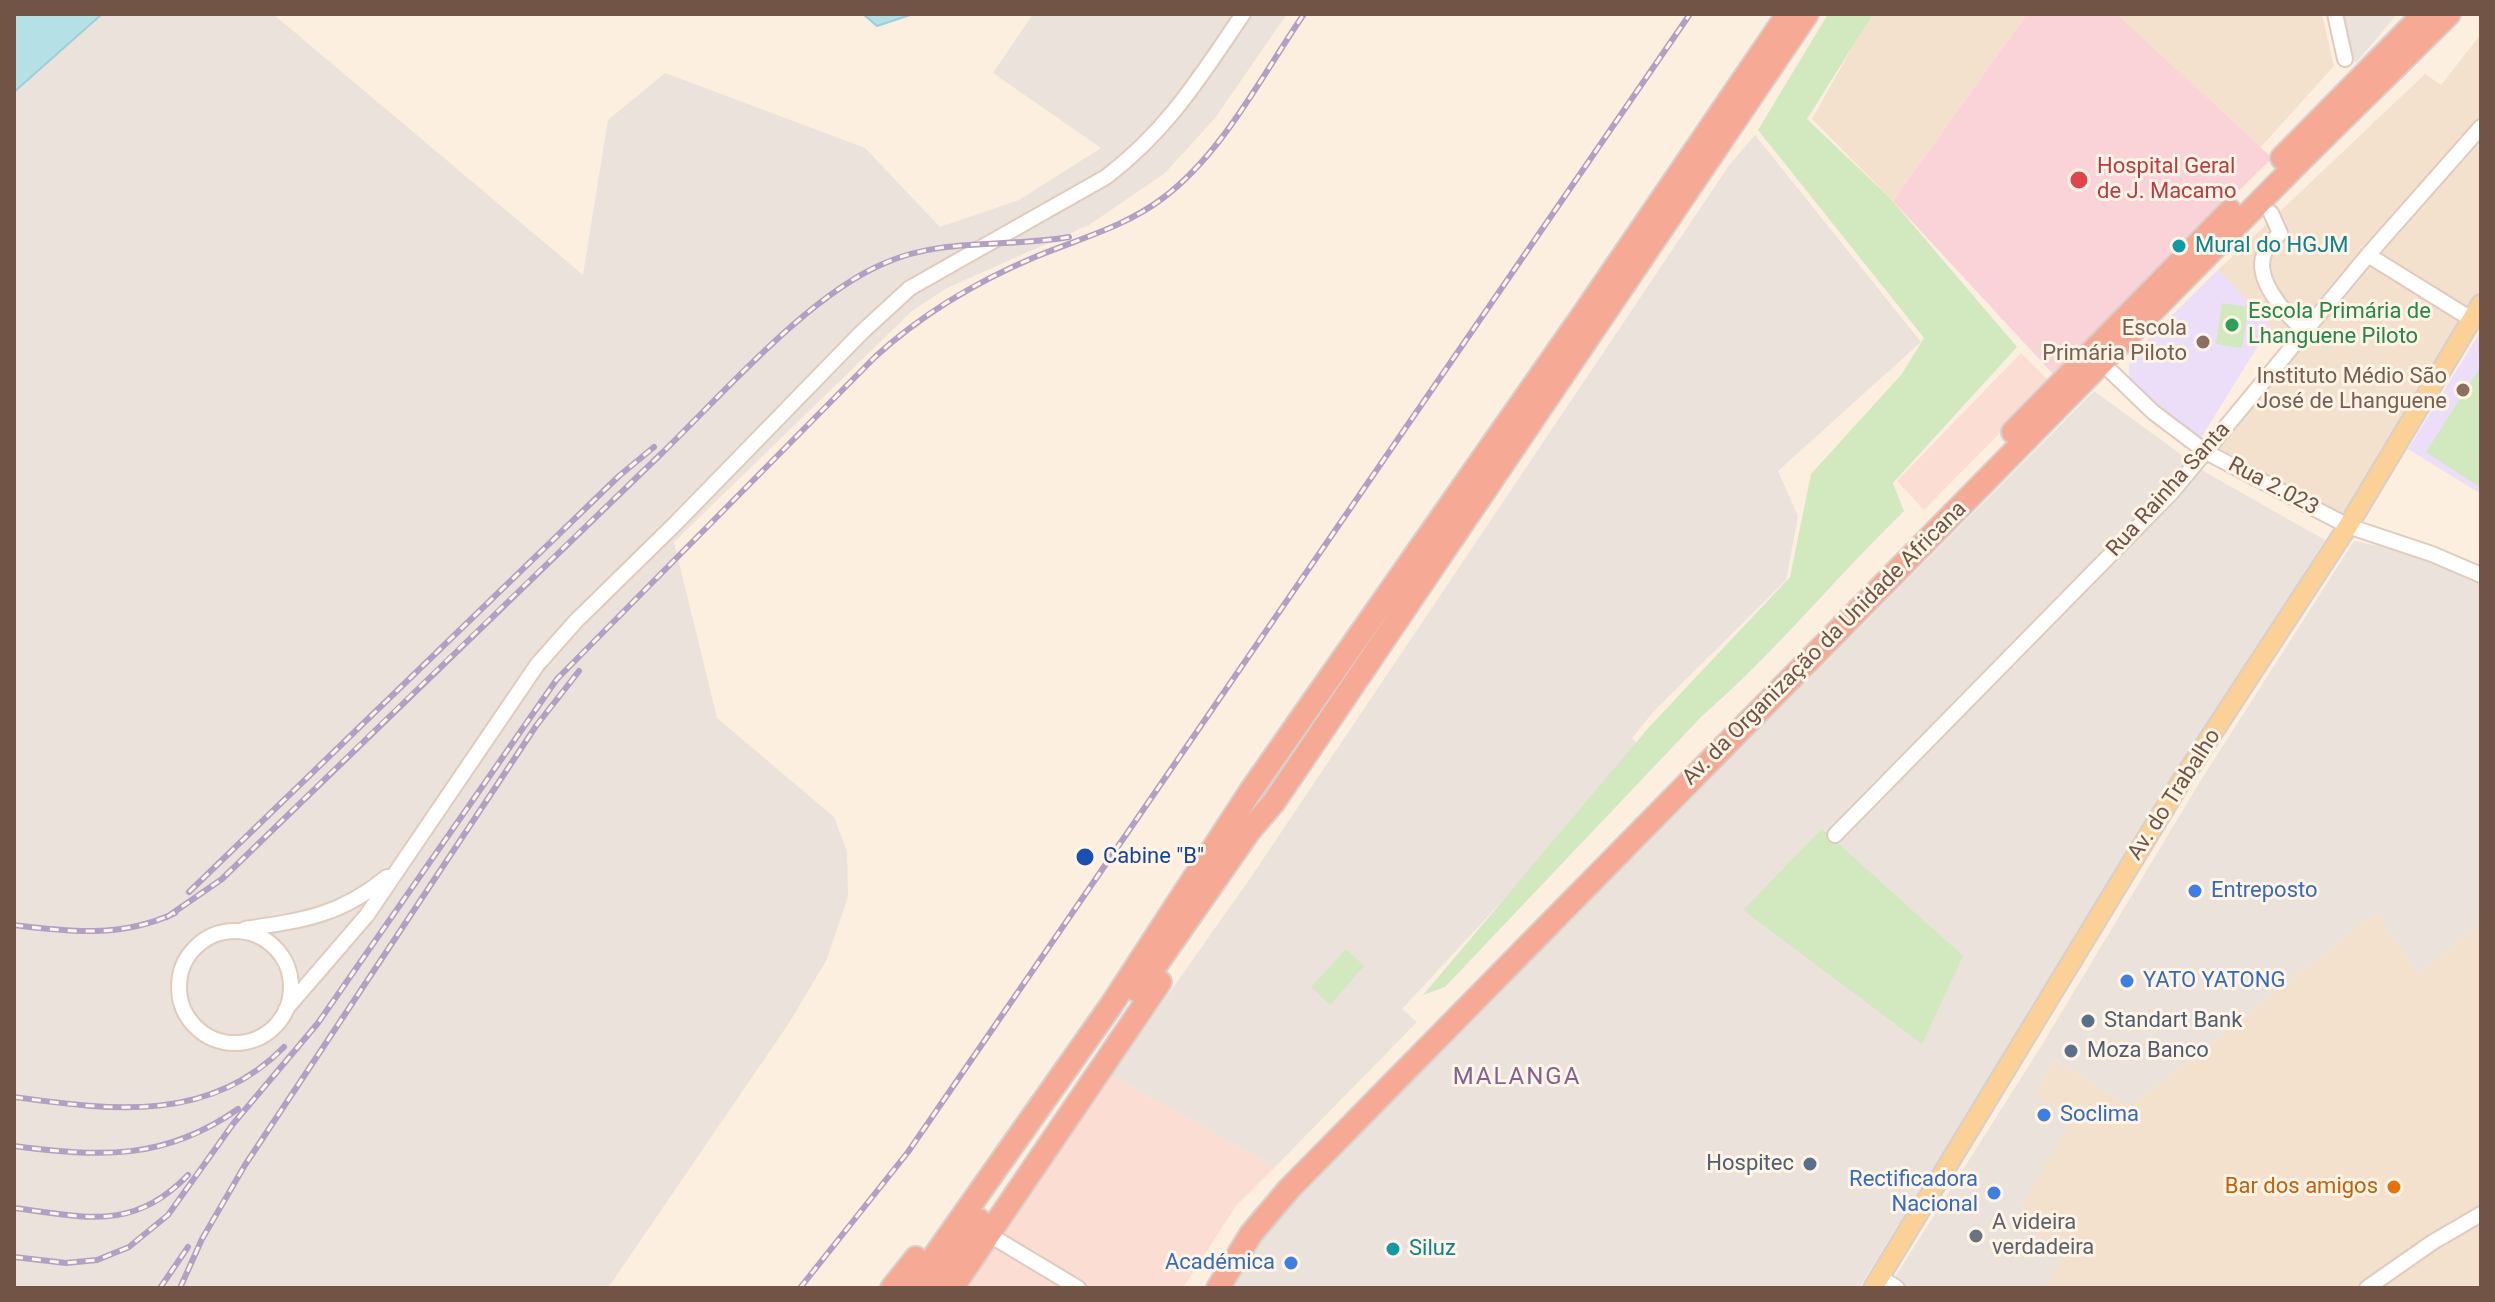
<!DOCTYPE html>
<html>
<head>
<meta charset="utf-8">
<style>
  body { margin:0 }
  #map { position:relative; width:2495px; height:1302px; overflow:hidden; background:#fcefe0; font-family:Roboto,sans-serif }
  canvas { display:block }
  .frame { position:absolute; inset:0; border:16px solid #725447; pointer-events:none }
</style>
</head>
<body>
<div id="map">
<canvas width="2495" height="1302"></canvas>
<div class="frame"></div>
</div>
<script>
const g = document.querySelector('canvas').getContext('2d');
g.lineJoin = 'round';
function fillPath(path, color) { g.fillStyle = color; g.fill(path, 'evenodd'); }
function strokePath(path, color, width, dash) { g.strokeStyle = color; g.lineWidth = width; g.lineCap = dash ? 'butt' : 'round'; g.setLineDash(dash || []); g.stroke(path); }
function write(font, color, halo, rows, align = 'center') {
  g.font = font + ' Roboto,sans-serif'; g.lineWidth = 6; g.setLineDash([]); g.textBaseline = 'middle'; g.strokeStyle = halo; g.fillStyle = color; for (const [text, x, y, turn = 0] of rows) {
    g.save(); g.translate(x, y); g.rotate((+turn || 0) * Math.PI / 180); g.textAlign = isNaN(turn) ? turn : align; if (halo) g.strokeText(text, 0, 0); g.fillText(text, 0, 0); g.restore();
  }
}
fillPath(new Path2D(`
  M1871,14H2027L1893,201L1812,119Z
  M2117,14H2322L2334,66L2260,148Z
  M2481,34V291L2345,516L2216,447L2292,352L2218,270L2425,74L2441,85Z
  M2377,912L2418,975L2481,923V1288H2044L2065,1254L2018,1222L2024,1201L2035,1094L2054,1059L2130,1107Z`), '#f3e1ce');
fillPath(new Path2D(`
  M2021,353L2050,382L1924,510L1897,481Z
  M1111,1075L1275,1167L1236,1206L1183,1288H965Z`), '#fcddd3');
fillPath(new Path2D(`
  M102,14H273L583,275L608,120L665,73L865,148L940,227L1019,200L1101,148L993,73L1033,14H1287L1215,118L1165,173L1089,225L947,288L912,311L674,542L717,718L834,817L847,851L848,897L826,961L789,1023L608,1288H14V92Z
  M2341,14H2397L2356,63L2350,55Z
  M1755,135L1921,342L1778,471L1798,516L1786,580L1654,711L1632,738L1643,749L1402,1009L1417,1022L1275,1167L1111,1075L1247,883L1730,164Z
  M2094,391L2205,472L2325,540L1859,1288H1231L1265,1229Z
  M2354,541L2438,558L2481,579V923L2418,975L2377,912L2130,1107L2054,1059L2035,1094L2072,1120L2024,1201L2018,1222L2066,1254L2044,1288H1888L2042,1045L2201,780Z`), '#eae2db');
fillPath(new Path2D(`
  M2218,270L2271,325L2199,441L2129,381V358Z
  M2481,331V494L2408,449Z`), '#ecddf8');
fillPath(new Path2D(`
  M2027,14H2117L2272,158L2054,375L1893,201Z`), '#fad3d9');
fillPath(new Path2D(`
  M1828,14H1873L1807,119L1890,198L2017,347L1893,483L1904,511C1835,578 1775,653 1702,716L1445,987L1423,995L1650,726L1790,577L1811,474L1901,375L1924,338L1758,130Z
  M2222,303L2248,307L2242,348L2216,344Z
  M2481,366V488L2426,452Z
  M1822,829L1963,956L1922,1044L1743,910Z
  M1346,949L1364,966L1330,1005L1311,987Z`), '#d2e9bf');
const water = new Path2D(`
  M14,14H102L14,92Z
  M863,14H913L877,26Z`);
fillPath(water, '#b5e0e5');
strokePath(water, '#9bd0d6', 2);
const minor = new Path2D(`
  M2335,14L2345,59
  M2271,213L2280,233C2275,239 2266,246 2264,254C2254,280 2286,315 2305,331
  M2368,255L2471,319
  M2096,357L2153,412L2206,452L2348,526L2432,554L2481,575
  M1835,835L2172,492L2368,255L2481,127
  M245,929C304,920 339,916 387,877
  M179 987a56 56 0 1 1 112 0a56 56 0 1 1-112 0Z
  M286,1009L367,915L537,665L576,621L675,524L862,332L910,288L1106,177C1168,130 1200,77 1243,14
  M988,1234L1078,1288
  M1880,1277L1897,1288
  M2367,1288L2433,1242L2481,1214`);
const major = new Path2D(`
  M1873,1288L2182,780L2348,526L2481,304`);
const highway = new Path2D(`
  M2282,158L2424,14
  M2013,432L2230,211
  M1138,991L1250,830L1274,802L1807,14
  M892,1288L916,1258
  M912,1288L1112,1004L1250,792L1585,312L1788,14
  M932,1288L979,1220
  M952,1288L1160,982
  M1218,1288L1251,1234L1289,1189L2296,165L2449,14`);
strokePath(minor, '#e0cbbc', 18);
strokePath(major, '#d8cfcb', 22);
strokePath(highway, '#d8cfcb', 26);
strokePath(minor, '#fff', 14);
strokePath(major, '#fbd197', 18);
strokePath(highway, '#f6aa96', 22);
const rail = new Path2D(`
  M189,892L619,476L654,447
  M167,917L222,879C368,737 514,595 661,454C722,395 808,295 885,263C944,237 1007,248 1069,237
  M14,925C70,932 122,938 175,913
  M14,1097C111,1110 209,1124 284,1047
  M14,1146C100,1157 164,1161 238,1109
  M14,1208C86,1217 133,1232 188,1175
  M14,1257L66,1263L97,1260L129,1247L168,1215L233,1124L318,1023L557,679L875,357C923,313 976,282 1035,257C1078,239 1125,227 1163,198C1223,153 1262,75 1304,14
  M160,1288L188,1247
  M180,1288L202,1239L245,1165L536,726L579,671
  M800,1288L908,1152L1690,14`);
strokePath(rail, '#b19fc4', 6);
strokePath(rail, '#fff4e5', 3, [9]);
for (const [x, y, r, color] of [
  [2079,180,10,"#e0444e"],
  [2179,246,8,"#0f9aa8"],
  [2232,325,8,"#2e9e5b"],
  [2203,342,8,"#8d6e63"],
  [2463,390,8,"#8d6e63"],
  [1085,857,10,"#1a4fb4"],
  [2195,891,8,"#3f7fe0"],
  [2127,981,8,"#3f7fe0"],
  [2088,1021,8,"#5c6f8a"],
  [2071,1051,8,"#5c6f8a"],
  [2044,1115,8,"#3f7fe0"],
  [1810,1164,8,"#5c6f8a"],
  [2394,1187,8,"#e8710a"],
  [1994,1193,8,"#3f7fe0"],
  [1976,1236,8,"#6b7280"],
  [1393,1249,8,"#0f9aa8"],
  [1291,1263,8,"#3f7fe0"]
]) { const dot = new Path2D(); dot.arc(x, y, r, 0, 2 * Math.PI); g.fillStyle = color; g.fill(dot); strokePath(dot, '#fff4e5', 3); }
write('22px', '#be3a42', '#fff4e5', [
  ["Hospital Geral",2097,167],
  ["de J. Macamo",2097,192]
], 'left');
write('22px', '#0d838f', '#fff4e5', [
  ["Mural do HGJM",2195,246],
  ["Siluz",1409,1249]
], 'left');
write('22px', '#27864d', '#fff4e5', [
  ["Escola Primária de",2248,312],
  ["Lhanguene Piloto",2248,337]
], 'left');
write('22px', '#785e54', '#fff4e5', [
  ["Escola",2187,329],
  ["Primária Piloto",2187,354],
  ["Instituto Médio São",2447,377],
  ["José de Lhanguene",2447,402]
], 'right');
write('22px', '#725447', '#fff4e5', [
  ["Rua 2.023",2273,487,28],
  ["Rua Rainha Santa",2169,490,-48],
  ["Av. da Organização da Unidade Africana",1825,644,-45],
  ["Av. do Trabalho",2175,795,-57]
]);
write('22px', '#164399', '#fff4e5', [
  ["Cabine \"B\"",1103,857]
], 'left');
write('22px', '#366cbe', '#fff4e5', [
  ["Entreposto",2211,891],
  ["YATO YATONG",2143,981],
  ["Soclima",2060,1115],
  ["Rectificadora",1978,1180,"right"],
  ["Nacional",1978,1205,"right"],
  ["Académica",1275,1263,"right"]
], 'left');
write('22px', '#4e5e75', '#fff4e5', [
  ["Standart Bank",2104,1021],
  ["Moza Banco",2087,1051],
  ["Hospitec",1794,1164,"right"]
], 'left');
write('22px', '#c56008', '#fff4e5', [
  ["Bar dos amigos",2378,1187]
], 'right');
write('22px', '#5b616d', '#fff4e5', [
  ["A videira",1992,1223],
  ["verdadeira",1992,1248]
], 'left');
g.letterSpacing = '2px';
write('24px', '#826396', '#fff4e5', [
  ["MALANGA",1517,1078]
]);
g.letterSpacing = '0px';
</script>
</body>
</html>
